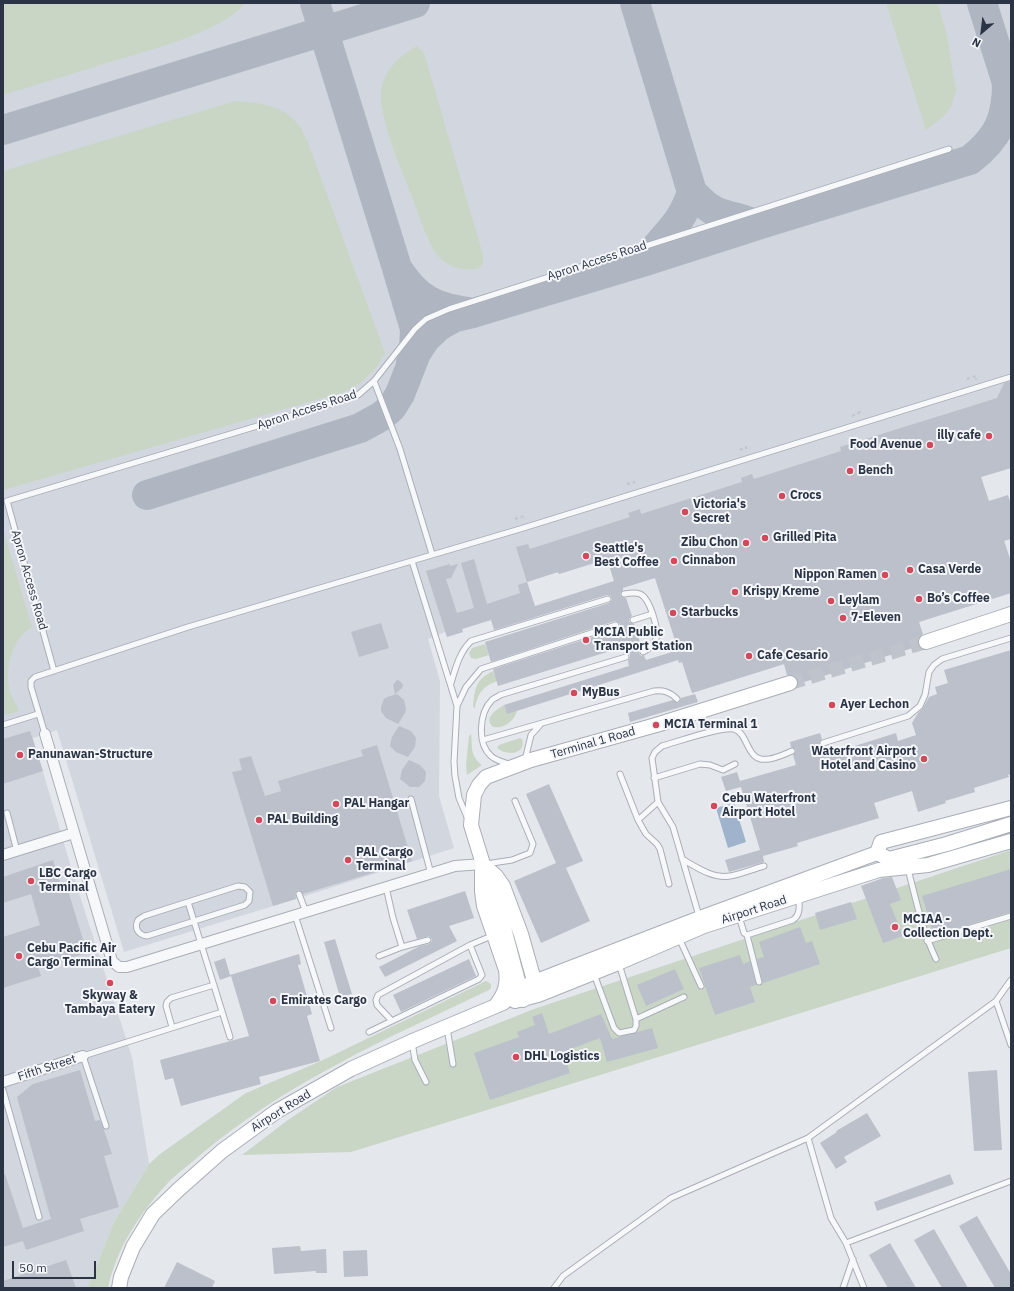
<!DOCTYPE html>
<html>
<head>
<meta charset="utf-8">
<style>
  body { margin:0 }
  #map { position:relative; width:1014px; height:1291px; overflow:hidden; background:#e4e7ec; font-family:"IBM Plex Sans",sans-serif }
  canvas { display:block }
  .frame { position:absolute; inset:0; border:4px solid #2b3445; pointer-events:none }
  .north { position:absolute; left:962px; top:12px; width:40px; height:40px; -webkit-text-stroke:3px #f4f6f9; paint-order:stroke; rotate:208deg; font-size:11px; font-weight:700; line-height:16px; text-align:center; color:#2b3445 }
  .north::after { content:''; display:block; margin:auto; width:14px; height:18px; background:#2b3445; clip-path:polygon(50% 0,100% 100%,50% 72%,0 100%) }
  .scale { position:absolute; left:12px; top:1261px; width:84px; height:18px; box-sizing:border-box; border:2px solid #2b3445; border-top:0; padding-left:5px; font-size:12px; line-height:14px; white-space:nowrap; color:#2b3445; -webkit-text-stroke:3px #f4f6f9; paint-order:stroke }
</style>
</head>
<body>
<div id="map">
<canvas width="1014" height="1291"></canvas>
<div class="frame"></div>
<div class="north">N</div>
<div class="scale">50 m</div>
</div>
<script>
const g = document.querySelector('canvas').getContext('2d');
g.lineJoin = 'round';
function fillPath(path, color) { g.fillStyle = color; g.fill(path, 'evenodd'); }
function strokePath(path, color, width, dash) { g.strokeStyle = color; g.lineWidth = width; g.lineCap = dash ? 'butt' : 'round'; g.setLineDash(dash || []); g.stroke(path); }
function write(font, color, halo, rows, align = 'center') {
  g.font = font + ' "IBM Plex Sans",sans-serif'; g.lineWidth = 4; g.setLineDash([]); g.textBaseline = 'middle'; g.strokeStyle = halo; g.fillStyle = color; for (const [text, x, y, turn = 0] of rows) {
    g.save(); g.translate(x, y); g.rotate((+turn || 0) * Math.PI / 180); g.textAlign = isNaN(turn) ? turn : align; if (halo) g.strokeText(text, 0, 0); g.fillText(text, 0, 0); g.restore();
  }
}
fillPath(new Path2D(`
  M3,3H1011V468L981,477L1000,536L1003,537L1011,561L1004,562L1011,584V593L692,693L682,662L679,663L675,651L672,641L675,640L651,566L607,559L559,574L558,572L527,582L535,606L462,629L463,632L447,637L445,632L428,639L440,681L439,796L454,848L296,899L124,952L57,730L33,738L76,884L132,1057L149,1164L114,1222L88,1288H3Z`), '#d2d6de');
fillPath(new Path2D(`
  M3,3H245C223,32 146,51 110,62C75,73 39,84 3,95Z
  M886,3H938L947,36L956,90L951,107L944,116L926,130Z
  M417,46L424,53L483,255V263L478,269C464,270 452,269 441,259C429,247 419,216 413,199C402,171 389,143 383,113C381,104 380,95 382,86C387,67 401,55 417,46Z
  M235,101C259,103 281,104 298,124C302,128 304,135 307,140L385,353L375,369L363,381L344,392L3,490V171Z
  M3,529L32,627C13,637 5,667 9,688C10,695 16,703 19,711L3,716Z
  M485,644L489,655L476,659L471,658L469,653L472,648Z
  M493,671L497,681C482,687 478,693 475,708L473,707C475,689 475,680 493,671Z
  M504,705L507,714L517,710C515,721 504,729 493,727C483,718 496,710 504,705Z
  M471,734C473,747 469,755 482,765L467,775L466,765L469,736Z
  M520,738L522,739C527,755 506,756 497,748L499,745Z
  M1011,850V948L351,1152L242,1155L288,1120L337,1087L534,1009Z
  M486,981L491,984V988L489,990C388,1038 285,1083 199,1156C189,1165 176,1174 167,1184C140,1213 116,1249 108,1288H88L114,1222L149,1164L160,1154L246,1093L321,1061Z`), '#c9d6c5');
fillPath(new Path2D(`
  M734,803L746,842L728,848L716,808Z`), '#9fb4cc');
strokePath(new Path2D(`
  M315,3L397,268L415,329L414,350L411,362
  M635,3L692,192C701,201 710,211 723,214C735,218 745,219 756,225
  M3,130L415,3
  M646,261C656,245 670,233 680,218C685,210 689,201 692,192
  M397,268C418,301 436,308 473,313L646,261L764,223L970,160C998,138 1007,119 1007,83L982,3
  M147,495L360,428L382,416L392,407L400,394L416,353L426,338L439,326L455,317L473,313`), '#b0b6c1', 30);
fillPath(new Path2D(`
  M1011,381V468L981,477L989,501L1008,495L1011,505V539L1004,541L1011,562V593L919,622L923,634L918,640L919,646L798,684V680L795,677L791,675H787L784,664L692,693L682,662L679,663L678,660L507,714L504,705L629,666L628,661L630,658V655L625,653L623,647L498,686L493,669L617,629L620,624L618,622L615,621L491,662L485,642L609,603L612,600L611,596L607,595L494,630L491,620L462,629L463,632L447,637L426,571L450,564V566L458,564L451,578L446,579L457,613L474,608L461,563L474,559L487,604L520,593L518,585L527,582L516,547L528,544L530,549L630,517L628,513L640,509L641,514L742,482L741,478L752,474L754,479L841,451L840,447L997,398L1004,383ZM607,559L614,581L535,606L527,582L558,572L559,574ZM655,578L675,640L672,641L675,651L646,660L644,656H641L639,653V650L642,648L634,624L629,622V619L632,616L626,598L621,597L620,593L623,590V588Z
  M381,623L389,648L359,657L351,632Z
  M1011,650V774L1008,775L1009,777L974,788L975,792L945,801L946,803L918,812L912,791L874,803L879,818L797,843L798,846L763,856L764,862L729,872L725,860L760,850L741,787L726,791L721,777L737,772L740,781L796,765L793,755L795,753L796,750L794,748L791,747L790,742L820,733L822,739L819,744L821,746L824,747L826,755L896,733L898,741L916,735L912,723L918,713L923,708L929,697L937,694L935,687L948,683L944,670Z
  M397,680L400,681L403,685L402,688L395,694L393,685Z
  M397,694L404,700L406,709L405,713L398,724L386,718L381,711V707L384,699L387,697Z
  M695,694L698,702L630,722L628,713L673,700L678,703L680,701L681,698Z
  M399,726L411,731L416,738L415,747L408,757L396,752L390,746L392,737Z
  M30,731L43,771L3,784V739Z
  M377,745L412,861L303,894L301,891L298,890L295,893L296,899L273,906L232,772L242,770L239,759L251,756L265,796L281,791L278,781L363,756L361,750Z
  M409,760L420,765L426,772L425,781L419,787H410L400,779L402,770Z
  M549,784L583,861L566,868L590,921L541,943L514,881L556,863L526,794Z
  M53,860L62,889L67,887L87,953L38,967L41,976L3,988V937L40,925L31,894L3,903V877Z
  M1011,869V912L934,935L922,896Z
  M892,877L901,900L890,904L903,936L883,943L861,886L883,878Z
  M465,891L474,918L449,926L457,941L385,977L379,967L420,946L429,944L432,941V939L429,936L417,939L407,910Z
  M851,902L857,919L820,930L815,913Z
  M800,927L806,943L812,941L820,964L763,983L757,959L764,957L759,942Z
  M335,939L352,994L340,997L324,942Z
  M299,954L301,964L298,965L312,1014L307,1016L320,1061L259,1077L261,1084L181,1106L173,1078L165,1080L160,1060L249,1036L231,976L220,980L214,962L225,958L230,975Z
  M740,955L743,964L750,961L756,985L750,987L755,1002L715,1015L699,968Z
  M469,959L476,976L401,1012L393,995Z
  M675,969L684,989L646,1006L637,985Z
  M542,1013L549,1034L601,1014L612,1039L652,1028L658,1048L607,1062L600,1038L563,1052L570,1073L490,1100L474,1053L519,1037L517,1032L535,1025L532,1017Z
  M80,1070L95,1121L100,1120L104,1130L112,1154L104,1156L119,1207L80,1219L84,1231L26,1250L23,1241L3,1247V1174H5L23,1228L51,1219L17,1097L33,1084Z
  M997,1070L1002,1150L974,1151L968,1072Z
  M867,1113L881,1136L844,1157L847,1162L836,1169L820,1143L837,1132L836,1131Z
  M950,1174L954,1184L877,1211L874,1202Z
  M977,1216L1011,1274V1288H995L959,1226Z
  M934,1229L968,1288H942L914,1240Z
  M890,1243L916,1288H888L869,1255Z
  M300,1246L301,1251L326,1249L327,1273H316V1271L274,1274L272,1248Z
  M367,1250L368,1276L344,1277L343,1251Z
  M66,1260L76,1288H3V1281Z
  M177,1262L215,1281L212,1288H164Z`), '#bbc0ca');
strokePath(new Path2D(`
  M790,683L926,642`), '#bfc3cb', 14, [14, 7]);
const lane = new Path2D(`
  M374,381L400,449L432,554
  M412,561L457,706L454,762L455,776L459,798L467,817
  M624,594C629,593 635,592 640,594C650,598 659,630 656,639C654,646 649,649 643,652
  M633,620L652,614
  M54,671L7,501L324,406L358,395L374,381L415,329L426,319L449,309L949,149
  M451,683C456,667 459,653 471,641L608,599
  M457,706L466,687L481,669L616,625
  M3,725L38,714
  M45,734L31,687V681L35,677L188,627L520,529L1011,377
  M483,740L654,691C664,690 670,692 677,699
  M823,743L908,716L920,706L925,695L929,672L934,665L942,659L1011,638
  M525,760L531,735L540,725
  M511,765C505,762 496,761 491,756C477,744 479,713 492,700C494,698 498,697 500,695L626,657
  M620,774L638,820
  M654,778L700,764L710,765L723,770L735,764
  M411,799L431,874
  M658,802L638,820L646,834L657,844L660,849L669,884
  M7,813L17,851
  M682,859C696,867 713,879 730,876C741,874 753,869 764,866
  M486,864L512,860L530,853L533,844L515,801
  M908,869C916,900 922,930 936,959
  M238,886L245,887L250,892L249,901L245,905L147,936C138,935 134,928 138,920L144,916Z
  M386,887L393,918L402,947
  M299,894L306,912
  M188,902L230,1037
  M295,915L331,1028
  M699,916L673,827L658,802L652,758L655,752L662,746C677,742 721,726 734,729C750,734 745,763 769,759C777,758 785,754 792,751
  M739,916L744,933L747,935L759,982
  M747,935L793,920C801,915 799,905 799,896
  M679,938L701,986
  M927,941L1011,916
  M379,956L402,947L428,940
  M619,964L636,1019L684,997
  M594,974L614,1028L619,1033L634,1030L636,1026V1019
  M1011,980L996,1001L1011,1045
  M392,1021L377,1005L376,1000L378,995L470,945L494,935
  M172,1027L166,1006L167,1002L171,998L214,985
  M447,1028L453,1064
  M369,1032L479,979L482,975L470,945
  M412,1042L415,1060L426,1082
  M3,1090L39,1217
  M106,1126L83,1056L222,1012
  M808,1138L831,1218L846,1243L864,1288
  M846,1243L1011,1181
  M554,1288L563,1276L671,1198L808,1138L996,1001
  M843,1288L853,1259`);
const street = new Path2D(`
  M45,734L112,961L119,967H127L455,866L483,864
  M3,855L74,833
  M3,1082L83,1056`);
const secondary = new Path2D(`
  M926,642L1011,614
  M877,853L881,842L1011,808
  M488,869L496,876L503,886L521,934L537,991
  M482,871V891L484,906L506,970C508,984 505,993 497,1004
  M523,1000L499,909L483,864L471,825L474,795L479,785L486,777L531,760L656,725L790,683
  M515,1001L538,995L618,963L704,926L879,870L928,865L1011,841
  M119,1288L121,1277L133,1247L153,1214L178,1190L222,1151L277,1111L351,1069L415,1040L503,1003L519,989L534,982L700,918L877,853L889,859L947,844L1011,824`);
strokePath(lane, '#a9aeb7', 7);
strokePath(street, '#a9aeb7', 12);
strokePath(secondary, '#a9aeb7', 16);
strokePath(new Path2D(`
  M967,379L976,376V379H975
  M852,416L860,412V415
  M740,450L746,447V450
  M627,484L634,482L635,484L633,485
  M515,519L524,516V519`), '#c2c5cb', 2, [3, 3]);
strokePath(lane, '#f7f8fa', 5);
strokePath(street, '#f7f8fa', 10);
strokePath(secondary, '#fff', 14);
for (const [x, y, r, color] of [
  [989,436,4,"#d1495b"],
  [930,445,4,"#d1495b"],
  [850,471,4,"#d1495b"],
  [782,496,4,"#d1495b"],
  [685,512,4,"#d1495b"],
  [765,538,4,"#d1495b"],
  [746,543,4,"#d1495b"],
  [586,556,4,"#d1495b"],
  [674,561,4,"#d1495b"],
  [910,570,4,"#d1495b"],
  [885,575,4,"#d1495b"],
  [735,592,4,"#d1495b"],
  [919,599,4,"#d1495b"],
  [831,601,4,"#d1495b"],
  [673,613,4,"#d1495b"],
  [843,618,4,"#d1495b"],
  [586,640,4,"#d1495b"],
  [749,656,4,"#d1495b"],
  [574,693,4,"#d1495b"],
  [832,705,4,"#d1495b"],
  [656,725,4,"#d1495b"],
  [20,755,4,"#d1495b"],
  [924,759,4,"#d1495b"],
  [336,804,4,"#d1495b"],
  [714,806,4,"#d1495b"],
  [259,820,4,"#d1495b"],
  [348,860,4,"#d1495b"],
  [31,881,4,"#d1495b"],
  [895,927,4,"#d1495b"],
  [19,956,4,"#d1495b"],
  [110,983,4,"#d1495b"],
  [273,1001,4,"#d1495b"],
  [516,1057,4,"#d1495b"]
]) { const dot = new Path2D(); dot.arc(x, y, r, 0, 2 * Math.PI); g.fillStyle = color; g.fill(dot); strokePath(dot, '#f4f6f9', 1.5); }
write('12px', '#2b3445', '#f4f6f9', [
  ["Apron Access Road",597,261,-18],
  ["Apron Access Road",307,410,-18],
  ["Apron Access Road",29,580,74],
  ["Terminal 1 Road",593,743,-16],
  ["Airport Road",754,910,-18],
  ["Fifth Street",47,1068,-18],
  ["Airport Road",281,1111,-32]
]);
write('bold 12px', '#2b3445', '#f4f6f9', [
  ["illy cafe",981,436,"right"],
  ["Food Avenue",922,445,"right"],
  ["Bench",858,471],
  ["Crocs",790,496],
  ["Victoria's",693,505],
  ["Secret",693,519],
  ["Grilled Pita",773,538],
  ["Zibu Chon",738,543,"right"],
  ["Seattle's",594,549],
  ["Best Coffee",594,563],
  ["Cinnabon",682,561],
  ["Casa Verde",918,570],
  ["Nippon Ramen",877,575,"right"],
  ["Krispy Kreme",743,592],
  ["Bo’s Coffee",927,599],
  ["Leylam",839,601],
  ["Starbucks",681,613],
  ["7-Eleven",851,618],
  ["MCIA Public",594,633],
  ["Transport Station",594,647],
  ["Cafe Cesario",757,656],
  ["MyBus",582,693],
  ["Ayer Lechon",840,705],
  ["MCIA Terminal 1",664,725],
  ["Waterfront Airport",916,752,"right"],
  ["Hotel and Casino",916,766,"right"],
  ["Panunawan-Structure",28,755],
  ["Cebu Waterfront",722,799],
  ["Airport Hotel",722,813],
  ["PAL Hangar",344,804],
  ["PAL Building",267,820],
  ["PAL Cargo",356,853],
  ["Terminal",356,867],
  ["LBC Cargo",39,874],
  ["Terminal",39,888],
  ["MCIAA -",903,920],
  ["Collection Dept.",903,934],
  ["Cebu Pacific Air",27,949],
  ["Cargo Terminal",27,963],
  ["Skyway &",110,996,"center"],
  ["Tambaya Eatery",110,1010,"center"],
  ["Emirates Cargo",281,1001],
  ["DHL Logistics",524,1057]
], 'left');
</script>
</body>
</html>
